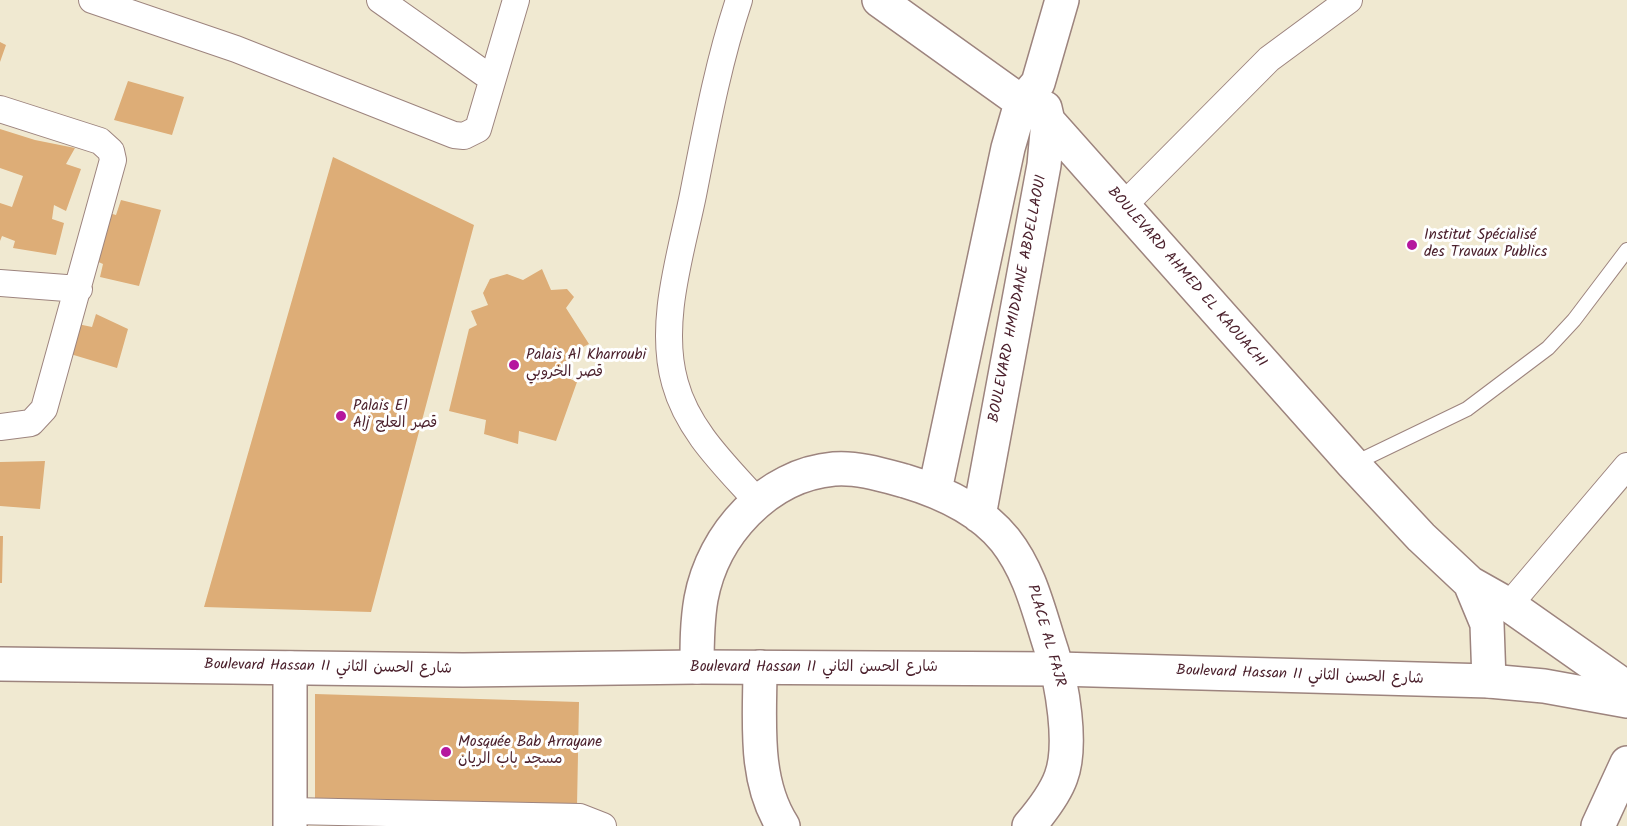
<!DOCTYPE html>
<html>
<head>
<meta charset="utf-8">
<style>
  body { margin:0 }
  canvas { display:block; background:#f0e9d1 }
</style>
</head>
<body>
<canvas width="1627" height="826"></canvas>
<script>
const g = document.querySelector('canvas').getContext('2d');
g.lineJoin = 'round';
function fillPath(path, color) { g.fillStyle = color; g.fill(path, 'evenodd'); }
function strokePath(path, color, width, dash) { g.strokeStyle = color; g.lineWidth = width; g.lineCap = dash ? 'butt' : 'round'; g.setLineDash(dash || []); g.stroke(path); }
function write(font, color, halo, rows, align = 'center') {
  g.font = font + ' Kalam,"Playpen Sans Arabic",sans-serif'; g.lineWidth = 6; g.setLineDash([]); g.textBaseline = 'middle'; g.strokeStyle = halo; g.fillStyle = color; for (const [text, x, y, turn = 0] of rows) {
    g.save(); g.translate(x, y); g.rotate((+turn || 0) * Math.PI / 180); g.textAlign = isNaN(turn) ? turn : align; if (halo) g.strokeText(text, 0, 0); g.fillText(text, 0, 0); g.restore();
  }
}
fillPath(new Path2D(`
  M0,42L6,45L0,62Z
  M128,81L184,97L172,135L114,120Z
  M0,129L35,140L75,148L66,164L81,169L66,211L54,205L52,219L64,223L56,255L13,248L15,241L2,236L0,241V203L12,207L23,176L0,168Z
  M333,157L474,225L371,612L204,607Z
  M121,200L161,210L139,286L100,277L103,264L94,260L105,212L116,215Z
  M542,269L551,290L567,289L574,297L566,308L589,344L571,353L564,376L577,382L556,441L519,431L518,444L484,434L486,420L449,411L469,329L477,325L471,311L488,305L483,293L490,279L507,274L523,280Z
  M96,314L128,329L117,368L67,353L73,323L92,327Z
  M45,461L40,509L0,506V462Z
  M0,536H3L2,583H0Z
  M315,694L579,702L577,806L315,801Z`), '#ddad77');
const lane = new Path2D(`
  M1353,464L1467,409L1548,348L1574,320L1627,250`);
const street = new Path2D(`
  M92,0L236,49L454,135L464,136L478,129L516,0
  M380,0L492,79
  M739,0C718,63 706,129 693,195C681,254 658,323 675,383C688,431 726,466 758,502
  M0,109L100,141L111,151L113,160L44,409L31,423L0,427
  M1123,206L1269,59L1349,0
  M0,283L79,289
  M1509,605L1627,466
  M290,811L580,817L603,826`);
const secondary = new Path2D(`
  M879,0L1048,121L1353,464L1421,537L1470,583L1509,605L1627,688
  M935,490L1008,148L1021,103L1038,83L1062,0
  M979,516L1044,165L1048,121L1045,108
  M1470,583L1487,624L1489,681
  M697,667C697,644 697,622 701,599C713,534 767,475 834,469C857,467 883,475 905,481C942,492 980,509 1005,540C1031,573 1039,613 1052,652C1062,683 1073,745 1061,777C1055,794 1040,813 1029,826
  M760,667C760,719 753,780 783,826
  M290,668V826
  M1598,826L1627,763`);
const primary = new Path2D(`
  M0,664L463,670L697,667L1058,669L1489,681L1544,686L1627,701`);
strokePath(lane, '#9d847e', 16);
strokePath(street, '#9d847e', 28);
strokePath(secondary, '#9d847e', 36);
strokePath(primary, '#9d847e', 36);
strokePath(lane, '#fff', 14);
strokePath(street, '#fff', 26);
strokePath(secondary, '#fff', 33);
strokePath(primary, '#fff', 33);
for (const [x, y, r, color] of [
  [1412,245,6,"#b5179e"],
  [514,365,6,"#b5179e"],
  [341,416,6,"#b5179e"],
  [446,752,6,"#b5179e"]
]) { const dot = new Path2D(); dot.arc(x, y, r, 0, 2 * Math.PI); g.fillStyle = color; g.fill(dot); strokePath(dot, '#fff', 2); }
write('15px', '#4a1f2b', '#fff', [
  ["Institut Spécialisé",1424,236],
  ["des Travaux Publics",1424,253],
  ["Palais Al Kharroubi",526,356],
  ["قصر الخروبي",526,373],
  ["Palais El",353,407],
  ["Alj قصر العلج",353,424],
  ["Mosquée Bab Arrayane",458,743],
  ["مسجد باب الريان",458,760]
], 'left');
write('15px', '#4a1f2b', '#fff', [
  ["BOULEVARD AHMED EL KAOUACHI",1186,278,49],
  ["BOULEVARD HMIDDANE ABDELLAOUI",1019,299,-79],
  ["PLACE AL FAJR",1045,636,74],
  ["Boulevard Hassan II شارع الحسن الثاني",328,668,1],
  ["Boulevard Hassan II شارع الحسن الثاني",814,668],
  ["Boulevard Hassan II شارع الحسن الثاني",1300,676,2]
]);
</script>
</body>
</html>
